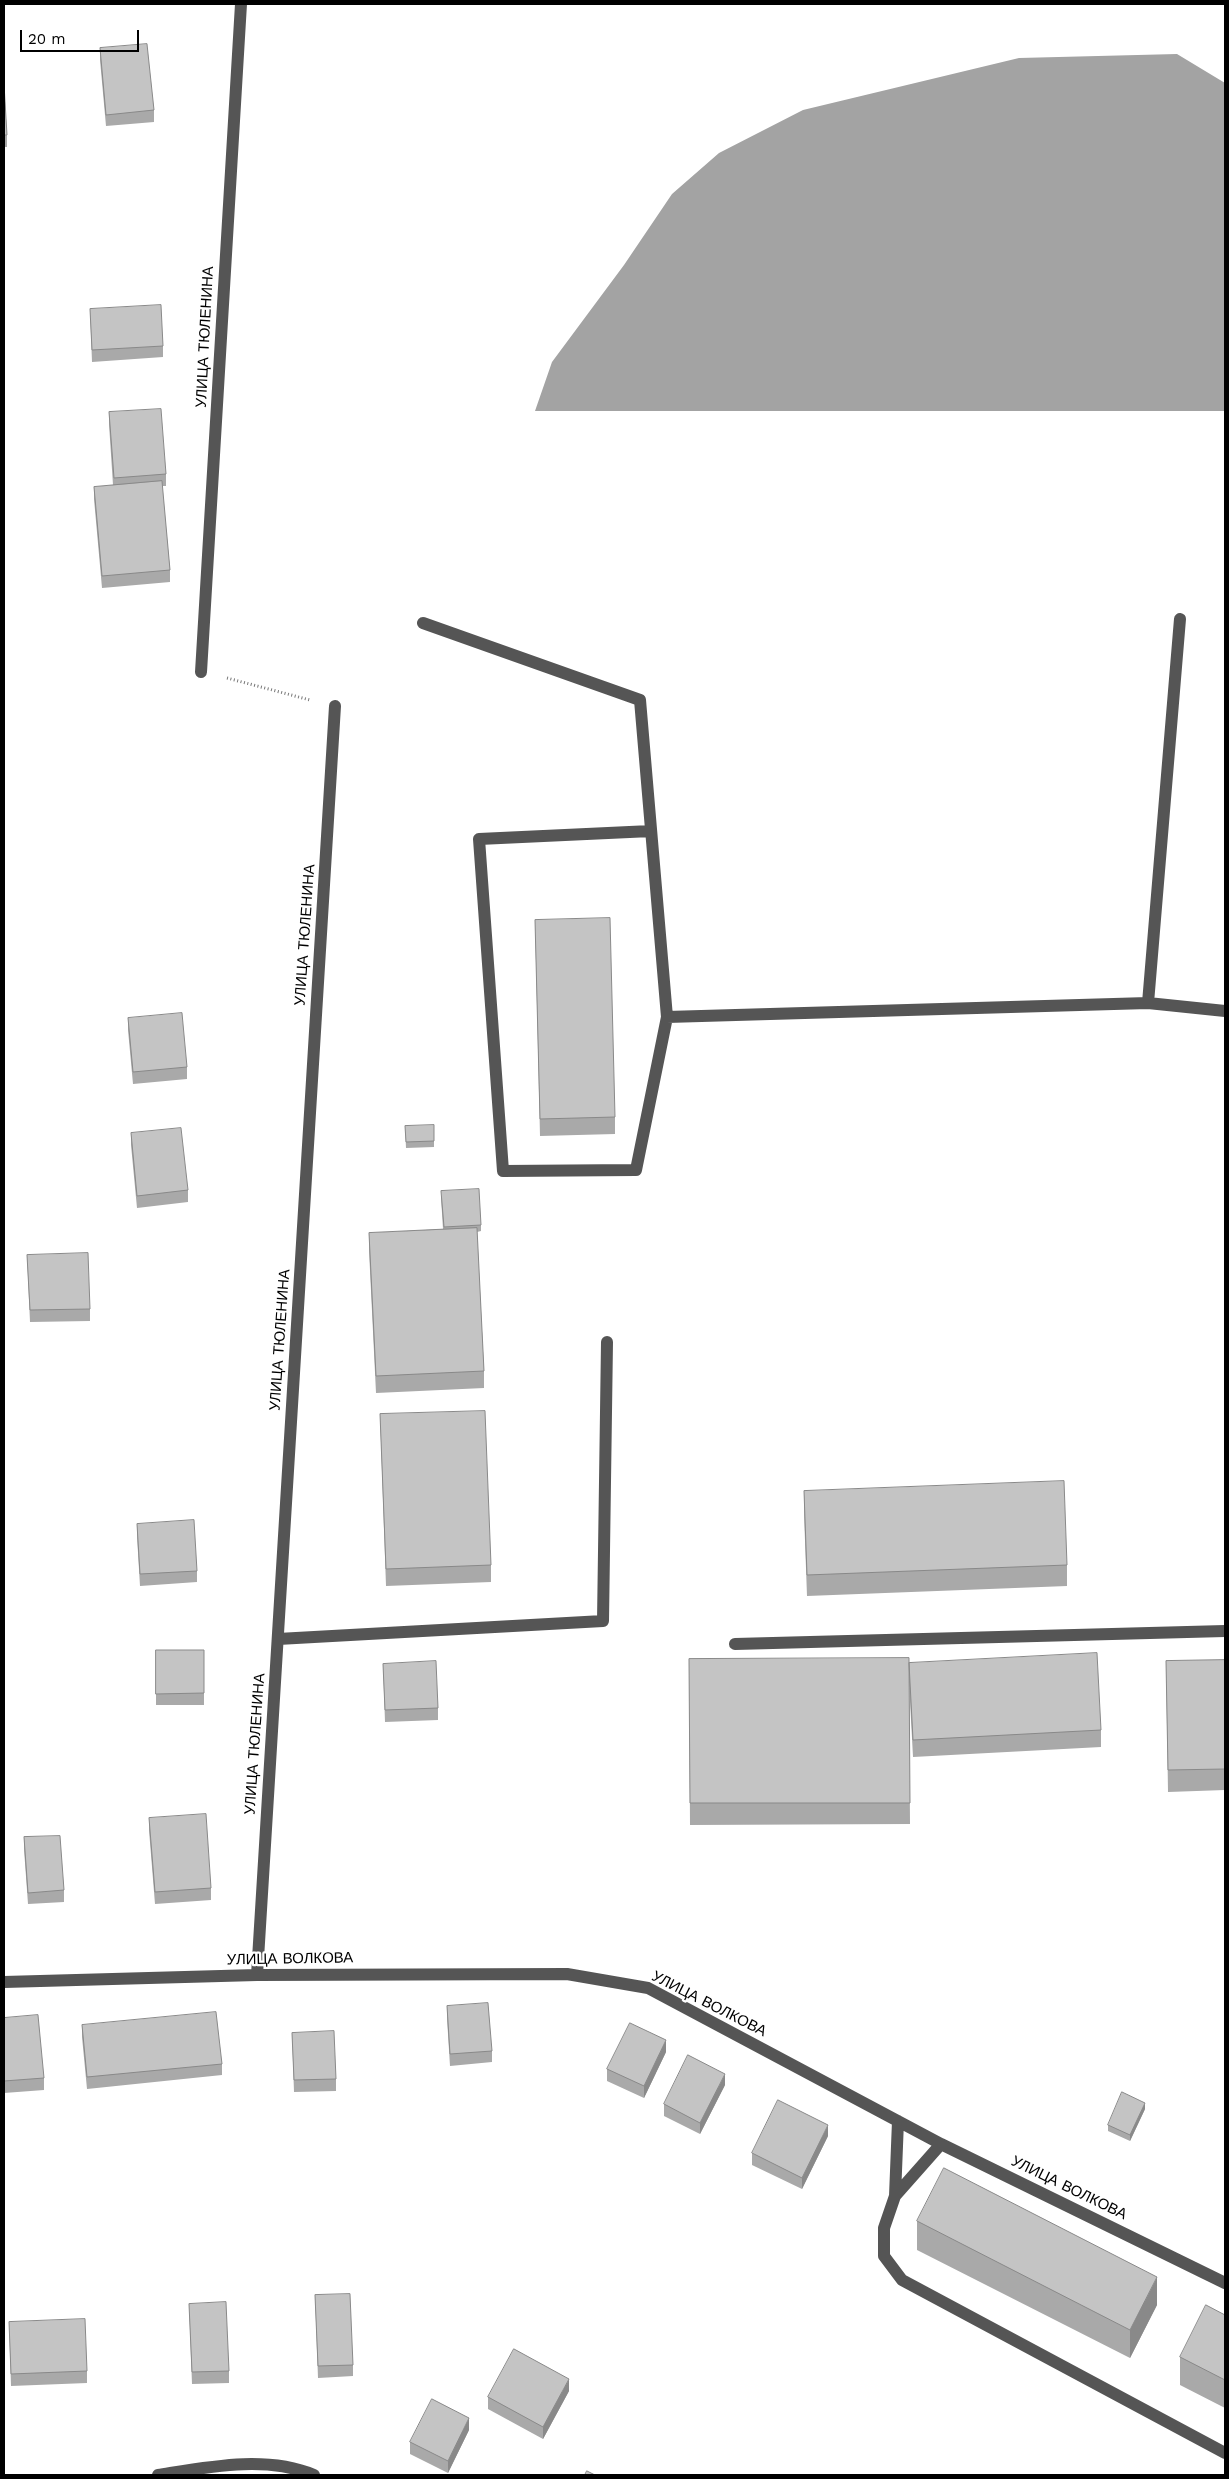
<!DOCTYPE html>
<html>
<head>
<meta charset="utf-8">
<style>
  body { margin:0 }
  #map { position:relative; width:1229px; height:2479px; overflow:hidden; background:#fff; font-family:"Work Sans",sans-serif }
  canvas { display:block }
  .frame { position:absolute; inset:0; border:5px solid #000; pointer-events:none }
  .scale { position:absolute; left:20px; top:30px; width:119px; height:22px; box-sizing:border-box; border:2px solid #000; border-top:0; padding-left:6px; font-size:15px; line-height:18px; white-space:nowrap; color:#000; -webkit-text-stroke:4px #fff; paint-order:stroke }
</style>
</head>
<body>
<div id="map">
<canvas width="1229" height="2479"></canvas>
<div class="frame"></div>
<div class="scale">20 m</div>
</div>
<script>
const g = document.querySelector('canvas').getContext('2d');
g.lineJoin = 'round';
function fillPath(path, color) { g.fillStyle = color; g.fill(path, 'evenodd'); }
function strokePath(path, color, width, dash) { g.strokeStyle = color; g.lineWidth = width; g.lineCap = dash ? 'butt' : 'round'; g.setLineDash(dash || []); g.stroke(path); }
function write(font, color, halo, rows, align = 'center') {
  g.font = font + ' "Work Sans",sans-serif'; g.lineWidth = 4.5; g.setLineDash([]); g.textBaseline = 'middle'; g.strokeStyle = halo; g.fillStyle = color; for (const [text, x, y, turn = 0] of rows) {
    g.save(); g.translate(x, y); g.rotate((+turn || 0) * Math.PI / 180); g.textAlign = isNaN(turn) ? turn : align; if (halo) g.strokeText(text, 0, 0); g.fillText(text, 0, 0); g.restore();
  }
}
fillPath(new Path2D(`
  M1177,54L1225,83V411H535L552,362L624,265L672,194L719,153L803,110L1019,58Z`), '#a3a3a3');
strokePath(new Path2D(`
  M227,678L310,700`), '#777', 3, [1, 2.5]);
strokePath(new Path2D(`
  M423,623L640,700L667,1017L1148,1003L1225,1011
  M201,672L241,4
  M651,831L479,839L503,1171L636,1170L667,1017
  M1148,1003L1180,619
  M278,1639L603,1621L607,1342
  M735,1644L1225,1631
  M257,1975L335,706
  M4,1982L257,1975L567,1974L648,1988L941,2144L1225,2283
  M898,2121L895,2196L941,2144
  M895,2196L884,2228V2256L902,2280L1225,2453
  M158,2475C208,2467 266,2455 314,2475`), '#555', 12);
fillPath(new Path2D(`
  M100,48L154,110V122L106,126L100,60Z
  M4,84L7,135V147H4Z
  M90,309L163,346V357L92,362Z
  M109,412L166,474V486H162L170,570V582L102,588L94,499V487L113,485L109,424Z
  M535,920L615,1117V1134L540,1136Z
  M128,1018L187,1067V1079L133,1084L128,1030Z
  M405,1126L434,1141V1147L406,1148Z
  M131,1133L188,1190V1202L137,1208L131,1145Z
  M441,1197L481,1225V1231L477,1232L484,1371V1388L376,1393L369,1250V1233L443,1229Z
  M27,1255L90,1309V1321L30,1322Z
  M380,1414L491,1565V1582L386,1586Z
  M804,1491L1067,1565V1586L807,1596L804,1513Z
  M137,1524L197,1571V1582L140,1586L137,1536Z
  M156,1650H204V1705H156Z
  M689,1659L909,1663L1101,1730V1747L913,1757L909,1682L910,1824L690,1825Z
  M1225,1660V1790L1168,1792L1166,1661Z
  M383,1664L438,1708V1720L385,1722Z
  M149,1818L211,1888V1900L155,1904L149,1830Z
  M24,1837L64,1890V1902L28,1904L24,1849Z
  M447,2006L492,2051V2062L450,2066L447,2018Z
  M4,2018L44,2078V2090L4,2093Z
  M82,2025L222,2064V2075L87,2089L82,2037Z
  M292,2033L336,2079V2091L294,2092Z
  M666,2052L644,2098L607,2081V2069Z
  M725,2085L700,2134L664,2116V2104Z
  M1145,2109L1130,2141L1108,2131V2125Z
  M828,2136L802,2189L752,2165V2153Z
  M917,2221L1157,2305L1130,2358L917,2250Z
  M315,2295L353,2365V2376L318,2378Z
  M189,2304L229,2371V2383L192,2384Z
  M1225,2315V2408L1180,2385V2357Z
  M9,2322L87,2371V2383L11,2386Z
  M569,2391L543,2439L488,2409V2397Z
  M469,2430L448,2473L410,2454V2442Z`), '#a9a9a9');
fillPath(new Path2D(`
  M666,2040V2052L644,2098V2086Z
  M725,2074V2085L700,2134V2123Z
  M1145,2103V2109L1130,2141V2135Z
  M828,2125V2136L802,2189V2178Z
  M1157,2277V2305L1130,2358V2330Z
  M569,2379V2391L543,2439V2427Z
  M469,2418V2430L448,2473V2461Z`), '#898989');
const building = new Path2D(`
  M147,44L154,110L106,115L100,48Z
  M4,84L7,135H4Z
  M161,305L163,346L92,350L90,309Z
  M161,409L166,474L114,478L109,412Z
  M162,481L170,570L102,576L94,487Z
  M610,918L615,1117L540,1119L535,920Z
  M182,1013L187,1067L133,1072L128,1018Z
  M434,1125V1141L406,1142L405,1126Z
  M181,1128L188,1190L137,1196L131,1133Z
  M479,1189L481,1225L444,1227L441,1191Z
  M477,1228L484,1371L376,1376L369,1233Z
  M88,1253L90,1309L30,1310L27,1255Z
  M485,1411L491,1565L386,1569L380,1414Z
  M1064,1481L1067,1565L807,1575L804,1491Z
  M194,1520L197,1571L140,1574L137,1524Z
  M156,1650H204V1693L156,1694Z
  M1097,1653L1101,1730L913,1740L909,1663Z
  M909,1658L910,1803H690L689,1659Z
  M1225,1660V1769L1168,1770L1166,1661Z
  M436,1661L438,1708L385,1710L383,1664Z
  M206,1814L211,1888L155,1892L149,1818Z
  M60,1836L64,1890L28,1893L24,1837Z
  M488,2003L492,2051L450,2054L447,2006Z
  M216,2012L222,2064L87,2077L82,2025Z
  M38,2015L44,2078L4,2081V2018Z
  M630,2023L666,2040L644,2086L607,2069Z
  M334,2031L336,2079L294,2080L292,2033Z
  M688,2055L725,2074L700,2123L664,2104Z
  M1122,2092L1145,2103L1130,2135L1108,2125Z
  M778,2100L828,2125L802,2178L752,2153Z
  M944,2168L1157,2277L1130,2330L917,2221Z
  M350,2294L353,2365L318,2366L315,2295Z
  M226,2302L229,2371L192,2372L189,2304Z
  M1206,2305L1225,2315V2380L1180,2357Z
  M85,2319L87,2371L11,2374L9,2322Z
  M514,2349L569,2379L543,2427L488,2397Z
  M432,2399L469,2418L448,2461L410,2442Z
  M587,2471L595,2475H585Z`);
fillPath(building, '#c4c4c4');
strokePath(building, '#898989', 1);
write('15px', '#000', '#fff', [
  ["УЛИЦА ТЮЛЕНИНА",205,337,-87],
  ["УЛИЦА ТЮЛЕНИНА",305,935,-86],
  ["УЛИЦА ТЮЛЕНИНА",280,1340,-86],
  ["УЛИЦА ТЮЛЕНИНА",255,1744,-86],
  ["УЛИЦА ВОЛКОВА",290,1959,-1],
  ["УЛИЦА ВОЛКОВА",709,2004,27],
  ["УЛИЦА ВОЛКОВА",1069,2188,26]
]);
</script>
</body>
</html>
